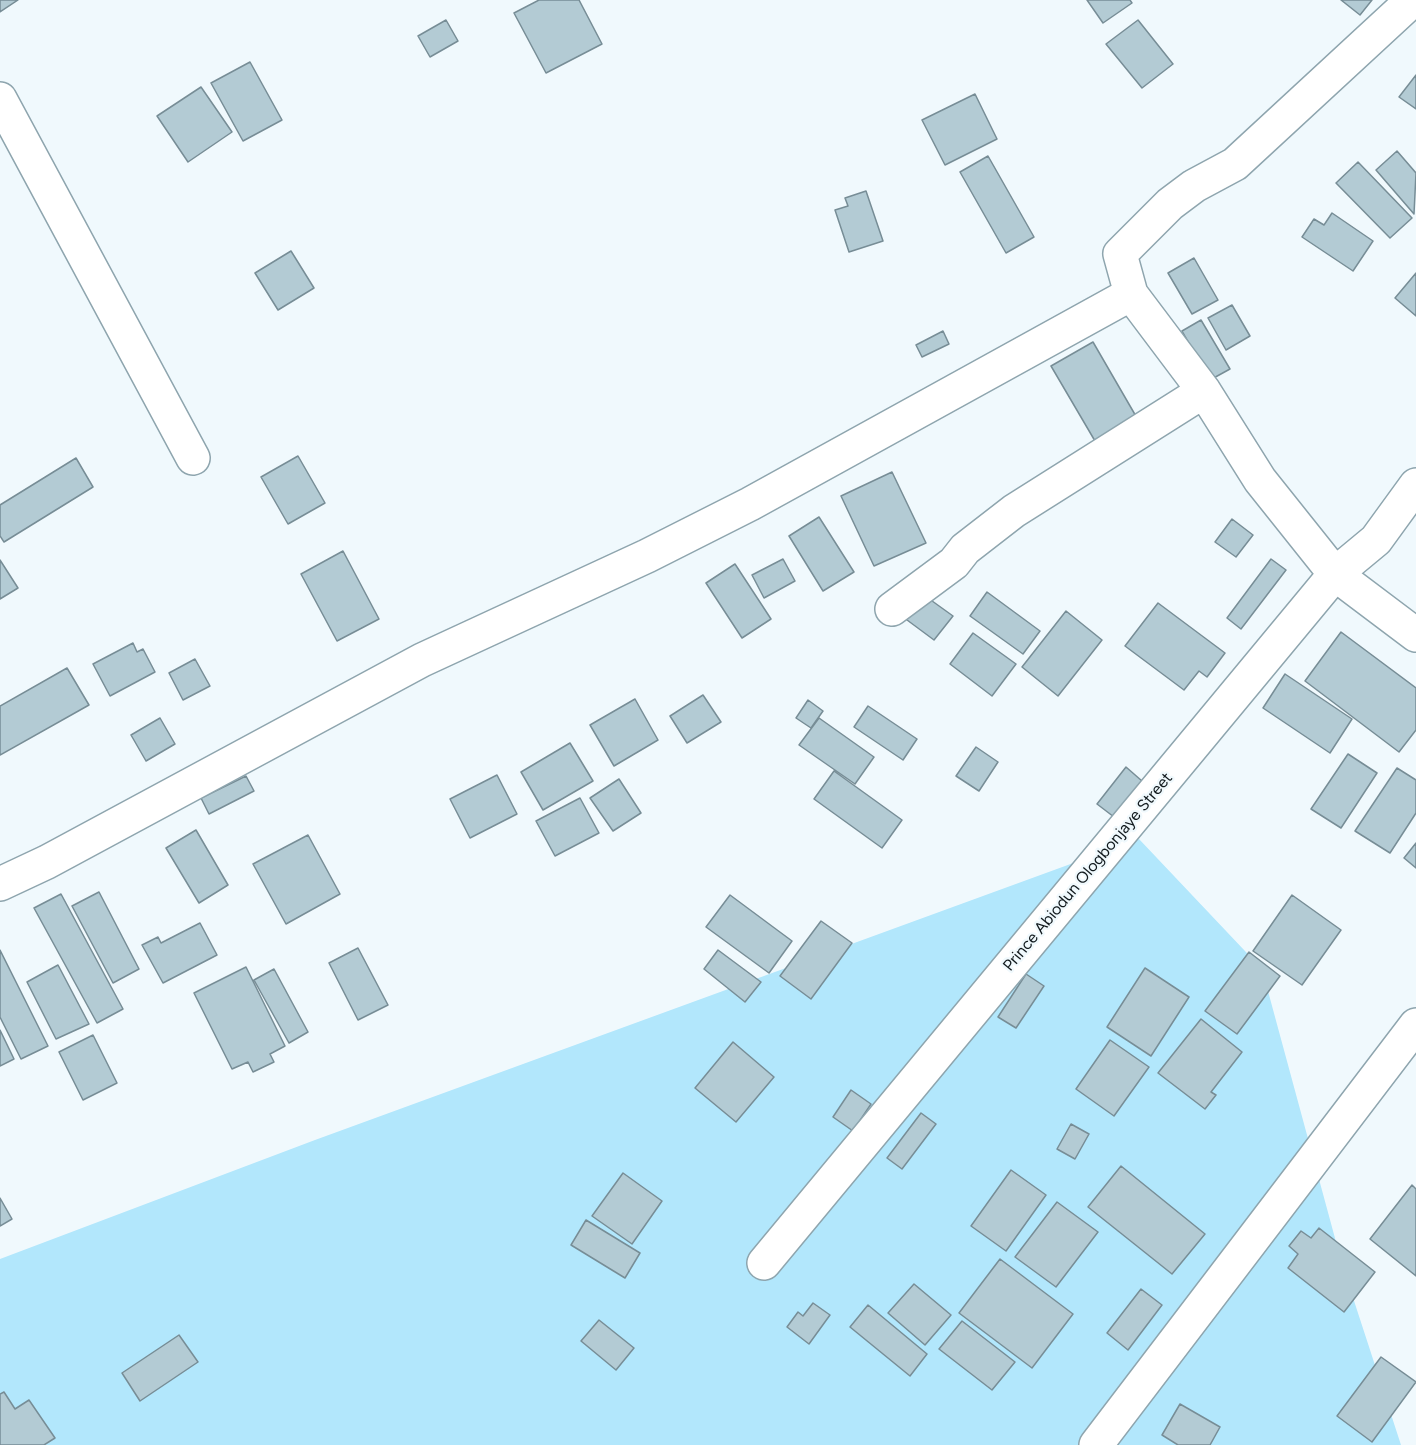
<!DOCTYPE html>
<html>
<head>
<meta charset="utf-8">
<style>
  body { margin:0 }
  canvas { display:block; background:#f0f9fd }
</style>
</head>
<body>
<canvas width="1416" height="1445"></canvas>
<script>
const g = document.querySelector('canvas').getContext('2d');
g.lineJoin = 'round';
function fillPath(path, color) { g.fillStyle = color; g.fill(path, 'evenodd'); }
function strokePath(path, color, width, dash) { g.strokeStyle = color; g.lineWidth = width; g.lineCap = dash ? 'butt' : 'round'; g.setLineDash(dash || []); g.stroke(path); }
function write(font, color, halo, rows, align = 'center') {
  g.font = font + ' Figtree,sans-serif'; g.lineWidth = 4.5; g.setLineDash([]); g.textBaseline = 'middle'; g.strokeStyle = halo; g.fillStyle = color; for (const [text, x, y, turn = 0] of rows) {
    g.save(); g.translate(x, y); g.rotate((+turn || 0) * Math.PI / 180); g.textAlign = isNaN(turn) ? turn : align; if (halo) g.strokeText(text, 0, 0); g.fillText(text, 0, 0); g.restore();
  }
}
fillPath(new Path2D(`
  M1139,839L1262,969L1342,1264L1401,1445H0V1259L315,1140Z`), '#b2e7fc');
const building = new Path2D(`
  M0,0H18L0,12Z
  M539,0H579L602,44L546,73L514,13Z
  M1087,0H1130L1132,3L1103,23Z
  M1341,0H1372L1360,15Z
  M446,20L458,41L430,57L418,36Z
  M1138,20L1173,64L1142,88L1106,44Z
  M250,62L282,120L243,141L211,83Z
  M1416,75V109L1399,97Z
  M201,87L232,132L188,162L157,116Z
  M975,94L997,139L945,165L922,120Z
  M1397,151L1416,173L1414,214L1376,170Z
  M988,156L1034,237L1006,253L960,172Z
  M1358,162L1412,218L1390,238L1336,183Z
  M866,191L883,241L849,252L835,210L848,206L845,198Z
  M1332,213L1373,241L1353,271L1302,237L1314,219L1324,225Z
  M291,251L314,288L278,310L255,273Z
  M1194,258L1218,300L1192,314L1168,273Z
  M1416,273V316L1395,298Z
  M1232,305L1250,336L1226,350L1208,318Z
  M1201,320L1230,369L1210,380L1182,331Z
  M943,331L949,344L922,357L916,345Z
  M1093,342L1137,418L1095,441L1051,366Z
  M298,456L325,503L288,524L261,477Z
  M76,458L93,487L4,542L0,536V505Z
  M892,472L926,543L874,566L841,496Z
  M819,517L854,572L823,591L789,536Z
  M1232,519L1253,535L1236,557L1215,542Z
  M343,551L379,619L337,641L301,574Z
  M783,559L795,581L764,598L752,575Z
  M1271,559L1286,570L1241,629L1227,618Z
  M0,560L18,588L0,599Z
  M735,564L771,619L742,638L706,583Z
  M987,592L1040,631L1023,654L970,616Z
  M921,593L953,616L934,640L903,617Z
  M1158,603L1225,653L1207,677L1199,671L1184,690L1125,646Z
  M1066,611L1102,640L1058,696L1022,667Z
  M1341,632L1416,688V730L1399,752L1305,681Z
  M973,633L1016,664L992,696L950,664Z
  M133,643L137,652L143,649L155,672L110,696L93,664Z
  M195,659L210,686L183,700L169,673Z
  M67,668L89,705L0,755V706Z
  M1285,674L1352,719L1330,753L1263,708Z
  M703,695L721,722L687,743L670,716Z
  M635,699L658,740L614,766L590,725Z
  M808,700L823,711L811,728L796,718Z
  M868,706L917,739L903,760L854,727Z
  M160,718L175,744L146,761L131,735Z
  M819,718L874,757L855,784L799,745Z
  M570,743L593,781L543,810L521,772Z
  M976,747L998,762L979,791L956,776Z
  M1348,754L1377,773L1341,828L1311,809Z
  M1126,767L1142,781L1114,817L1097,804Z
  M1397,768L1416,780V813L1390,853L1355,831Z
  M834,771L902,820L882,848L814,799Z
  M497,775L517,814L470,838L450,799Z
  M246,776L254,791L209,814L201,798Z
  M619,779L641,813L613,831L590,798Z
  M580,798L599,833L555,856L536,821Z
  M196,830L228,885L199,903L166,848Z
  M308,835L340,894L286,924L253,864Z
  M1416,843V868L1404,858Z
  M99,892L139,969L113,983L72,906Z
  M61,894L123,1009L97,1023L34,908Z
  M730,895L792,941L769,973L706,927Z
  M1292,895L1341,930L1302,985L1253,951Z
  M821,921L852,943L811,999L780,976Z
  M200,923L217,955L163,983L142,945L158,937L161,943Z
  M358,948L388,1005L358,1020L329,963Z
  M0,950L48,1046L21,1059L0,1017Z
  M718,950L761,982L745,1002L704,969Z
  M1249,952L1280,976L1237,1034L1205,1011Z
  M58,965L89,1024L56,1039L27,982Z
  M246,967L285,1046L270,1054L274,1062L253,1072L248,1062L232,1069L194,993Z
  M1145,968L1189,997L1151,1056L1107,1027Z
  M274,969L308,1032L289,1043L254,980Z
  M1026,974L1044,986L1016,1028L998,1017Z
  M1201,1019L1242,1052L1211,1092L1216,1095L1205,1109L1158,1073Z
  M0,1030L14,1059L0,1066Z
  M93,1035L117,1083L83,1100L59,1052Z
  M1110,1040L1149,1067L1114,1116L1076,1089Z
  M733,1042L774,1077L736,1122L695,1088Z
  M851,1090L871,1104L853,1131L833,1117Z
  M921,1113L936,1124L902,1169L887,1158Z
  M1071,1124L1089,1134L1075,1159L1057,1149Z
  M1121,1166L1205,1234L1172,1274L1088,1207Z
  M1011,1170L1046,1195L1006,1251L971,1226Z
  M623,1173L662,1201L632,1244L592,1216Z
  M1412,1185L1416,1189V1276L1370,1239Z
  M0,1198L12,1219L0,1226Z
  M1057,1202L1098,1232L1056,1287L1015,1257Z
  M586,1220L640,1253L625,1278L571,1245Z
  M1319,1228L1375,1272L1344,1312L1288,1268L1298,1254L1289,1246L1301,1231L1311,1238Z
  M1000,1259L1073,1314L1032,1368L959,1313Z
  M914,1284L951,1315L925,1345L888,1313Z
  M1141,1289L1162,1305L1128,1350L1107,1333Z
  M813,1303L830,1315L809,1344L787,1327L798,1312L803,1316Z
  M868,1305L927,1354L910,1376L850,1327Z
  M599,1320L634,1348L616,1370L581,1341Z
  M962,1321L1015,1362L992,1390L939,1349Z
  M179,1335L198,1362L140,1401L122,1373Z
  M1381,1357L1416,1382L1372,1442L1337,1416Z
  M4,1392L15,1409L29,1400L55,1438L44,1445H0V1394Z
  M1180,1404L1220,1427L1210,1445H1178L1162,1435Z`);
fillPath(building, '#b3cbd4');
strokePath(building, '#778d96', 1.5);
const minor = new Path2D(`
  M1405,7L1235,164L1194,186L1170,204L1120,254L1131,294L1204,391L1260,480L1335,574L1416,635
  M0,99L193,458
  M892,609L954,563L965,549L1014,511L1204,391
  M0,884L47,862L422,660L647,556L750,504L1131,294
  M764,1263L1335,574L1376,540L1416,485
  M1096,1445L1416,1025`);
strokePath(minor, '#8ea5ae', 36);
strokePath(minor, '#fff', 33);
write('16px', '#11191d', '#f0f9fd', [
  ["Prince Abiodun Ologbonjaye Street",1088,872,-50]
]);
</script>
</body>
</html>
